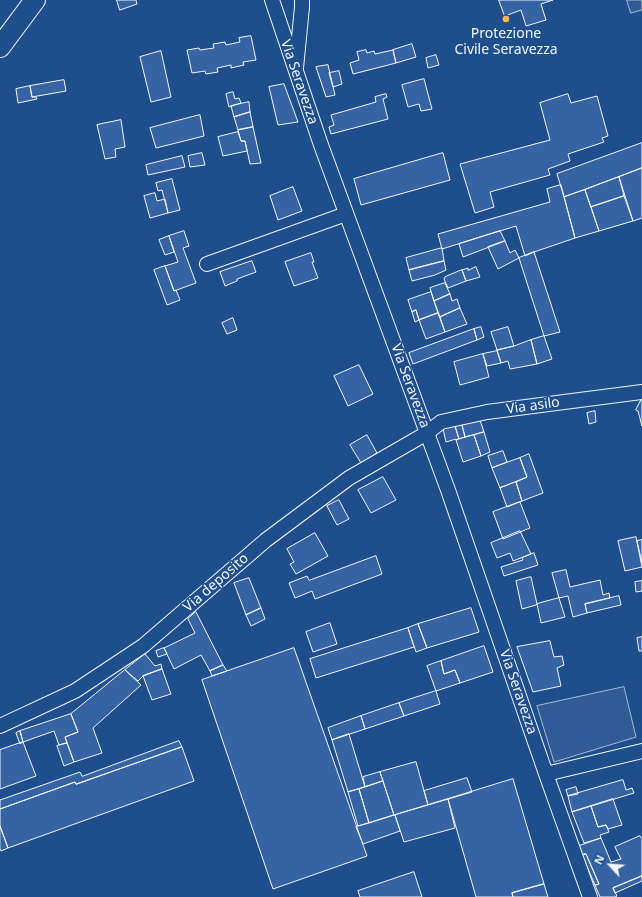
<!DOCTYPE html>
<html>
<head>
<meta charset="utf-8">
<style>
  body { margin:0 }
  #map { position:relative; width:642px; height:897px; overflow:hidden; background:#1f4e8c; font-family:"Noto Sans",sans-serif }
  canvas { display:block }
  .north { position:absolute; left:590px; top:845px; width:40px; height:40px; -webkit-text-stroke:3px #1f4e8c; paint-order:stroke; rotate:296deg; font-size:11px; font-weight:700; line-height:16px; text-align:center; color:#f2f6ff }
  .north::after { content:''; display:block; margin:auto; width:14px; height:18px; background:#f2f6ff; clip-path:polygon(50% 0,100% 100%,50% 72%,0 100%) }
</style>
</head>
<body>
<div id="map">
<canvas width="642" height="897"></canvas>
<div class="north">N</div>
</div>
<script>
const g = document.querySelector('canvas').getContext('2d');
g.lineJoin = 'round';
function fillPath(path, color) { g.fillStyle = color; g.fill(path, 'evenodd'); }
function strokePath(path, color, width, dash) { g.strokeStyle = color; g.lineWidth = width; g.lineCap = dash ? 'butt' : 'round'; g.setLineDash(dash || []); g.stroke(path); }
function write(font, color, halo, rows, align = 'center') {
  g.font = font + ' "Noto Sans",sans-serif'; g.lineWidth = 3; g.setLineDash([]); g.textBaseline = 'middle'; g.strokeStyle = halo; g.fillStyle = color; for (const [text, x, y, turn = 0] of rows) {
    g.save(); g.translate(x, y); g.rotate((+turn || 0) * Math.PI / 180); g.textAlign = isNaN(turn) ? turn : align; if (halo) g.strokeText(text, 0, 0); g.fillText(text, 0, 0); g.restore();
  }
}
const built = new Path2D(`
  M627,0H642V10L631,13Z
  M624,687L636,737L554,762L537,706Z`);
fillPath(built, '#305b95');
strokePath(built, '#a8bbd7', 1);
const building = new Path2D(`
  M117,0H136L137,4L120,10Z
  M499,0H553L541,4L546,20L526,26L521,10L505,16Z
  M251,36L256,60L243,62L244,65L231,68V65L217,68L218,72L206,74L205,71L192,73L187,50L199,48L200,50L214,48L213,44L225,42L226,45L240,42L239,38Z
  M412,44L416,57L396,63L393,50Z
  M366,50L367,53L374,51L375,54L393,50L396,63L353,74L350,63L359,60L357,52Z
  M161,51L171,97L151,102L140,57Z
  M436,55L439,65L428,68L426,58Z
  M328,65L335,95L326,97L316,67Z
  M339,71L342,84L333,87L329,73Z
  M424,79L432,109L421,111L419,104L408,107L402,85Z
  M64,80L66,91L32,97L30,86Z
  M284,84L298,122L278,125L269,87Z
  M30,86L32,97H36L37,99L18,103L16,89Z
  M233,92L235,99L239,98L241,103L229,107L226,94Z
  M386,94L387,97L383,99L388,119L331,134L329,127L334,125L331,115L376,102L375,97Z
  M568,94L571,103L597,96L608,136L602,138L604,142L568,154L570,161L548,169L550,175L490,192L494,207L475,213L460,164L550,140L540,103Z
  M249,102L250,112L234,117L231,106Z
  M250,112L253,127L238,130L234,117Z
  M200,115L204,136L156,148L150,128Z
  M121,120L125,147L115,149L116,157L105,159L97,125Z
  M253,127L261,163L250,164L245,141H241L238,130Z
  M238,132L241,141H245L247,151L223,156L218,137Z
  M642,143V168L564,197L557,174Z
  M202,153L205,165L190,167L188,156Z
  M443,153L450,180L361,205L354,179Z
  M182,156L185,167L148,175L146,165Z
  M642,168V218L633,221L619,177Z
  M619,177L624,196L591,207L585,190Z
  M172,179L180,210L168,213L162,190L158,191L156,183Z
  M561,185L575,238L534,252L525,256L516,226L442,249L438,234L550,202L547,189Z
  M293,187L302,211L278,220L270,196Z
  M585,190L599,231L575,238L564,197Z
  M155,193L157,201L165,199L168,213L150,218L144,196Z
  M624,196L633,221L599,231L591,207Z
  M184,231L189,246L183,248L196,283L174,291L165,266L178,262L169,236Z
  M500,231L505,241L463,257L459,244Z
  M169,236L174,252L165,255L159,240Z
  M505,241L510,253L515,250L519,258L498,269L488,247Z
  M442,248L444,261L409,270L406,258Z
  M534,252L560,332L544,336L519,258Z
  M311,253L314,262H312L318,278L294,286L285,262Z
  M252,261L256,272L237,279V281L225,286L220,272Z
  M444,261L446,270L435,275L412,281L409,270Z
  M165,266L174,291L176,290L180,300L167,305L154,270Z
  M476,267L480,277L466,281L462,270L468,268V270Z
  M462,270L466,281L448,288L444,279L445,277Z
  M445,283L450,294L434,301L430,288Z
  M431,292L438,313L419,320L416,310L412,312L408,300Z
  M450,294L452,301L457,299L460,308L440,317L434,301Z
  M460,308L467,324L445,332L440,317Z
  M416,310L419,320L415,322L412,312Z
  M438,313L445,332L426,339L419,320Z
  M233,318L237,330L227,334L222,323Z
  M481,327L484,337L477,340L474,329Z
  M508,327L514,346L497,350L491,332Z
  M474,329L477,340L413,364L409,353Z
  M544,336L552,359L537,364L531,340Z
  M531,340L537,364L510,369L508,361L501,363L497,350L514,346Z
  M497,351L501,363L487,366L483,354Z
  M483,354L489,377L460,385L454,362Z
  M359,365L373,394L348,406L334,376Z
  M642,398V426L638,411L636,410Z
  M595,411L596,422L589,424L587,413Z
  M480,420L484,432L465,437L462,425Z
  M462,425L465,437L459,439L455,426Z
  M455,426L459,439L456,440V439L446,442L443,429Z
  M484,432L490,452L481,456L474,435Z
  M367,435L377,453L361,463L350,445Z
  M474,435L481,456L463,462L456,440Z
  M503,451L507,462L492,468L488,456Z
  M529,454L543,493L522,501L516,482L527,477L520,458Z
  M520,458L527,477L500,488L492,468Z
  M383,477L396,500L371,513L358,490Z
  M516,482L522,501L507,507L500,488Z
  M339,500L349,519L337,525L327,506Z
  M520,502L530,528L503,539L493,512Z
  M520,531L531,554L513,561L510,553L497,558L491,543Z
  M315,533L328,556L296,574L290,564L294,562L287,549Z
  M636,537L642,567L625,571L618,541Z
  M642,540V563L637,541Z
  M534,553L538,565L504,576L501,567L523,560L522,558Z
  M376,556L382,574L315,599L312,591L295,598L289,583L307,576L309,580Z
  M566,570L570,587L600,580L603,595L609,593L610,598L585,604L587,613L573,617L568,596L559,598L552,573Z
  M531,577L537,604L536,605L522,609L516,581Z
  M249,578L261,608L246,615L234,583Z
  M642,581V591L636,592L635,582Z
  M619,596L621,605L587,613L585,604Z
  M559,598L565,617L541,623L537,604Z
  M261,608L265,619L251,626L246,615Z
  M471,608L479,632L427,648L418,624Z
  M196,612L223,665L210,671L201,655L174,669L164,648L195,633L188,619Z
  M330,623L337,644L313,652L306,632Z
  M418,624L427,648L416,652L408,628Z
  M408,628L414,647L316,678L310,659Z
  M642,637V651H639L637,638Z
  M550,641L554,657L562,656L564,665L557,668L561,686L533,692L517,647Z
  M484,646L493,672L460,683L455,670L444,674L441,661Z
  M164,648L167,654L158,657L156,651Z
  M294,648L367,856L273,889L202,680Z
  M145,654L155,666L161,664L162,669L143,676L138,681L125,670Z
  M441,661L444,674L455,670L460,683L436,691L427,666Z
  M223,665L227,671L212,676L210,671Z
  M162,669L171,694L152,700L143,676Z
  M125,670L141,685L93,728L102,753L74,762L65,737L78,732L71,714Z
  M436,691L440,704L404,716L399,703Z
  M399,703L404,716L365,729L361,716Z
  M71,714L78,732L65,737L67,743L59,745L54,731L23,742L20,731Z
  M361,716L365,729L332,740L328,728Z
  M20,731L23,742L20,744L16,733Z
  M349,734L365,787L348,792L332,740Z
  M179,741L182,747L76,784L75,782L0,809V800L80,772L82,776Z
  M23,742L36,776L0,789V750Z
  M67,743L74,762L64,766L57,746Z
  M182,747L194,781L8,848L0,826V809L75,782L76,784Z
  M416,762L428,805L394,815L380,772Z
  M380,772L383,781L365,787L363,777Z
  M467,778L472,792L428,805L424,791Z
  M513,779L544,884L512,893L513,897H476L448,799Z
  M623,780L626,790L632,788L634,793L572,812L568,796Z
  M383,781L394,815L369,823L359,789Z
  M576,787L578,794L568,796L566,790Z
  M359,789L369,823L358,826L348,792Z
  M448,799L455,828L404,842L395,815Z
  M613,799L622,825L608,829L606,825L598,827L591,806Z
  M591,806L598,827L606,825L609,832L600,835L601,838L584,843L572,812Z
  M395,815L400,831L363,844L356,827Z
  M0,826L8,848L1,851L0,849Z
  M640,836L642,839V876L613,888L617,896L615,897H600L595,885L599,884L586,854L582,855L578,846L601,838L611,862L621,859L615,847Z
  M586,854L599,884L595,885L582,855Z
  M414,872L422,897H360L358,891Z
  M642,876V881L615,893L613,888Z
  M544,884L548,897H513L512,893Z`);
fillPath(building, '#3563a3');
strokePath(building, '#f2f6ff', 1);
const minor = new Path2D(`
  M272,0L321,145L448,490L546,774L590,897
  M296,68L302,7V0
  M207,264L346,214
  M0,726L75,691L143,646L266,540L349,478L427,433L441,422L487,412L642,392
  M546,774L642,751`);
const secondary = new Path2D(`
  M0,47L35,0`);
strokePath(minor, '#f2f6ff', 16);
strokePath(secondary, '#f2f6ff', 22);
strokePath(minor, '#1f4e8c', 14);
strokePath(secondary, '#1f4e8c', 20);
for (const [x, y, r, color] of [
  [506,19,4,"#ffb74d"]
]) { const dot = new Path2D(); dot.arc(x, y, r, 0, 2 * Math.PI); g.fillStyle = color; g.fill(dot); strokePath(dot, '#1f4e8c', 1.5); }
write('14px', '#f2f6ff', '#1f4e8c', [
  ["Protezione",506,34],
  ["Civile Seravezza",506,50]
]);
write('14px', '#f2f6ff', '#1f4e8c', [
  ["Via Seravezza",299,82,71],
  ["Via Seravezza",410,386,70],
  ["Via asilo",533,406,-8],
  ["Via deposito",216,583,-41],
  ["Via Seravezza",518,692,71]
]);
</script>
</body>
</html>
